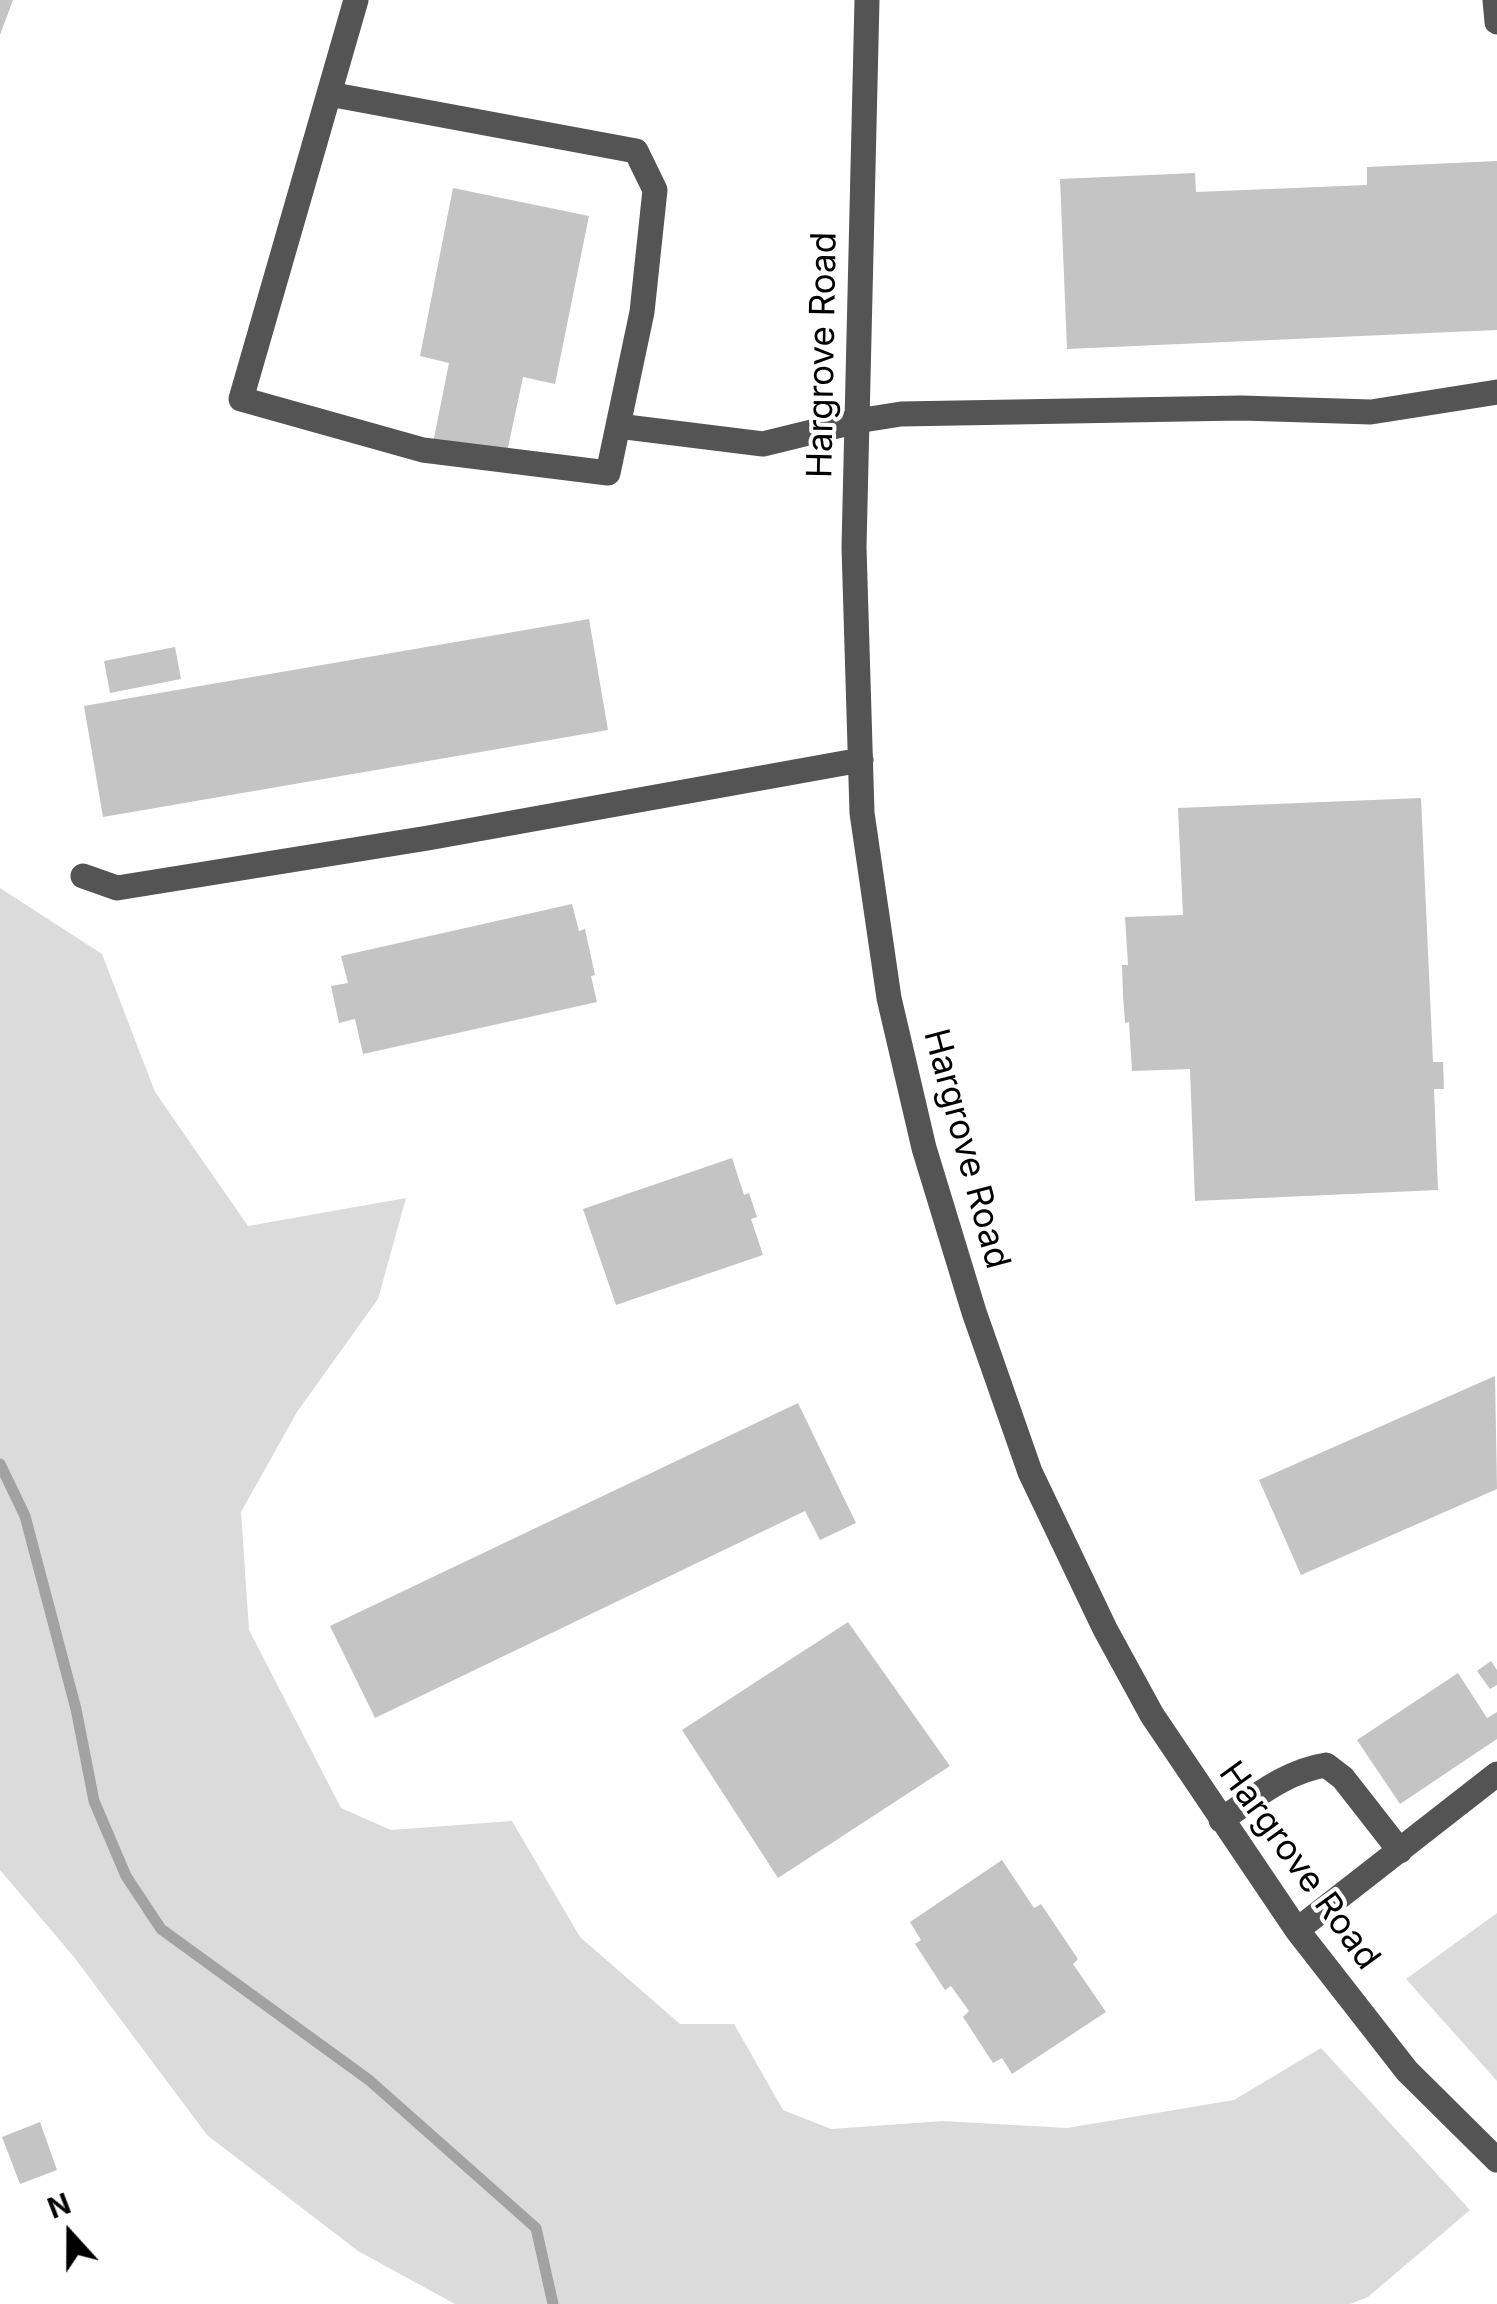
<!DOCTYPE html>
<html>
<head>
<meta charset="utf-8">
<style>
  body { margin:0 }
  #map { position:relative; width:1497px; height:2304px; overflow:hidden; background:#fff; font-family:Inter,sans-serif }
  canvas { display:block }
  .north { position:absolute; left:20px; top:2184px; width:100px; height:100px; -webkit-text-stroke:8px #fff; paint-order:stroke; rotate:339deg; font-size:28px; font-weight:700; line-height:40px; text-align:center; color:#000 }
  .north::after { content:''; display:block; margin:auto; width:35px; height:45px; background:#000; clip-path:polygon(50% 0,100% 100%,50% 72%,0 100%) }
</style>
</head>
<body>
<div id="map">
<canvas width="1497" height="2304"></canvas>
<div class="north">N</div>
</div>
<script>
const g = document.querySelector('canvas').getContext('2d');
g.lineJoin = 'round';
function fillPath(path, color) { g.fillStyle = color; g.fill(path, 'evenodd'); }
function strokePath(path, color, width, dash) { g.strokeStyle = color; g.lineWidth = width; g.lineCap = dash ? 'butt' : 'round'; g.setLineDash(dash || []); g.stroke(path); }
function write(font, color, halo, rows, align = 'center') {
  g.font = font + ' Inter,sans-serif'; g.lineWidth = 8; g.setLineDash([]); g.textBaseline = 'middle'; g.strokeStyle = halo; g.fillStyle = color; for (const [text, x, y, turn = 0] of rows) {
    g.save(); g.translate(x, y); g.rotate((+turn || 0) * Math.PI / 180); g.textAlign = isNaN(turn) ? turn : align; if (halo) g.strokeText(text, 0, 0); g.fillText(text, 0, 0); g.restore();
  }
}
fillPath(new Path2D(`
  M0,888L102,954L155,1092L248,1226L406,1198L378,1299L297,1412L241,1512L249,1630L341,1808L391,1830L512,1821L580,1937L680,2024H734L783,2110L831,2129L943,2121L1067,2128L1234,2100L1321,2048L1470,2210L1368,2297L1350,2304H455L358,2251L207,2135L74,1957L0,1870Z
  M1497,1913V2081L1406,1979Z`), '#dbdbdb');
strokePath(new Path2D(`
  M0,1464L25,1516L76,1709L94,1801L126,1876L161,1929L369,2080L536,2228L553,2304`), '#a2a2a2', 11);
fillPath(new Path2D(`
  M0,0H13L0,35Z
  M1497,161V330L1067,349L1060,179L1195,173L1196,192L1367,185V167Z
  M453,188L589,216L555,384L523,377L506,457L433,443L449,363L420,356Z
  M589,619L608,730L103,817L84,706Z
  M175,647L181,679L110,693L104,661Z
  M1421,798L1433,1062H1443L1444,1089H1434L1438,1190L1195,1201L1190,1069L1132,1071L1129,1022L1125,1023L1123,995L1122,965H1128L1125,917L1183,915L1178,808Z
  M572,904L579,931L585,929L595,975L591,976L597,1002L363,1054L355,1019L339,1023L331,986L348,983L341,956Z
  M732,1158L744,1195L749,1193L757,1217L751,1219L763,1255L616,1305L583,1209Z
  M1495,1376L1497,1489L1301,1575L1259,1480Z
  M798,1403L856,1523L820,1540L805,1511L375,1718L330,1626Z
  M848,1622L950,1766L778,1878L682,1730Z
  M1491,1661L1497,1670V1685L1490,1689L1477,1671Z
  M1458,1673L1487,1718L1497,1712V1739L1400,1804L1357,1740Z
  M1002,1860L1034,1908L1041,1904L1078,1959L1073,1964L1106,2012L1012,2074L1002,2058L993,2063L963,2017L969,2011L951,1986L945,1990L915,1944L921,1940L910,1922Z
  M40,2122L57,2170L20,2184L2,2137Z`), '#c4c4c4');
strokePath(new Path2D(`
  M867,0L854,547L862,813L889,998L924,1148L974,1312L1030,1472L1105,1629L1152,1715L1297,1930L1407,2071L1497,2160
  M1495,0L1497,22
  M329,94L636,151L655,190L642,312L608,473L423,450L241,399L356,0
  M618,426L763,444L857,421L901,414L1241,408L1371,412L1497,392
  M83,876L117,888L428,838L861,760
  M1221,1820C1254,1798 1286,1771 1326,1765L1343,1778L1400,1851
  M1297,1930L1497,1774`), '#545454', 25);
write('35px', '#000', '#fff', [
  ["Hargrove Road",823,355,-89],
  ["Hargrove Road",966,1149,75],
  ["Hargrove Road",1299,1866,54]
]);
</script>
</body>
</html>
